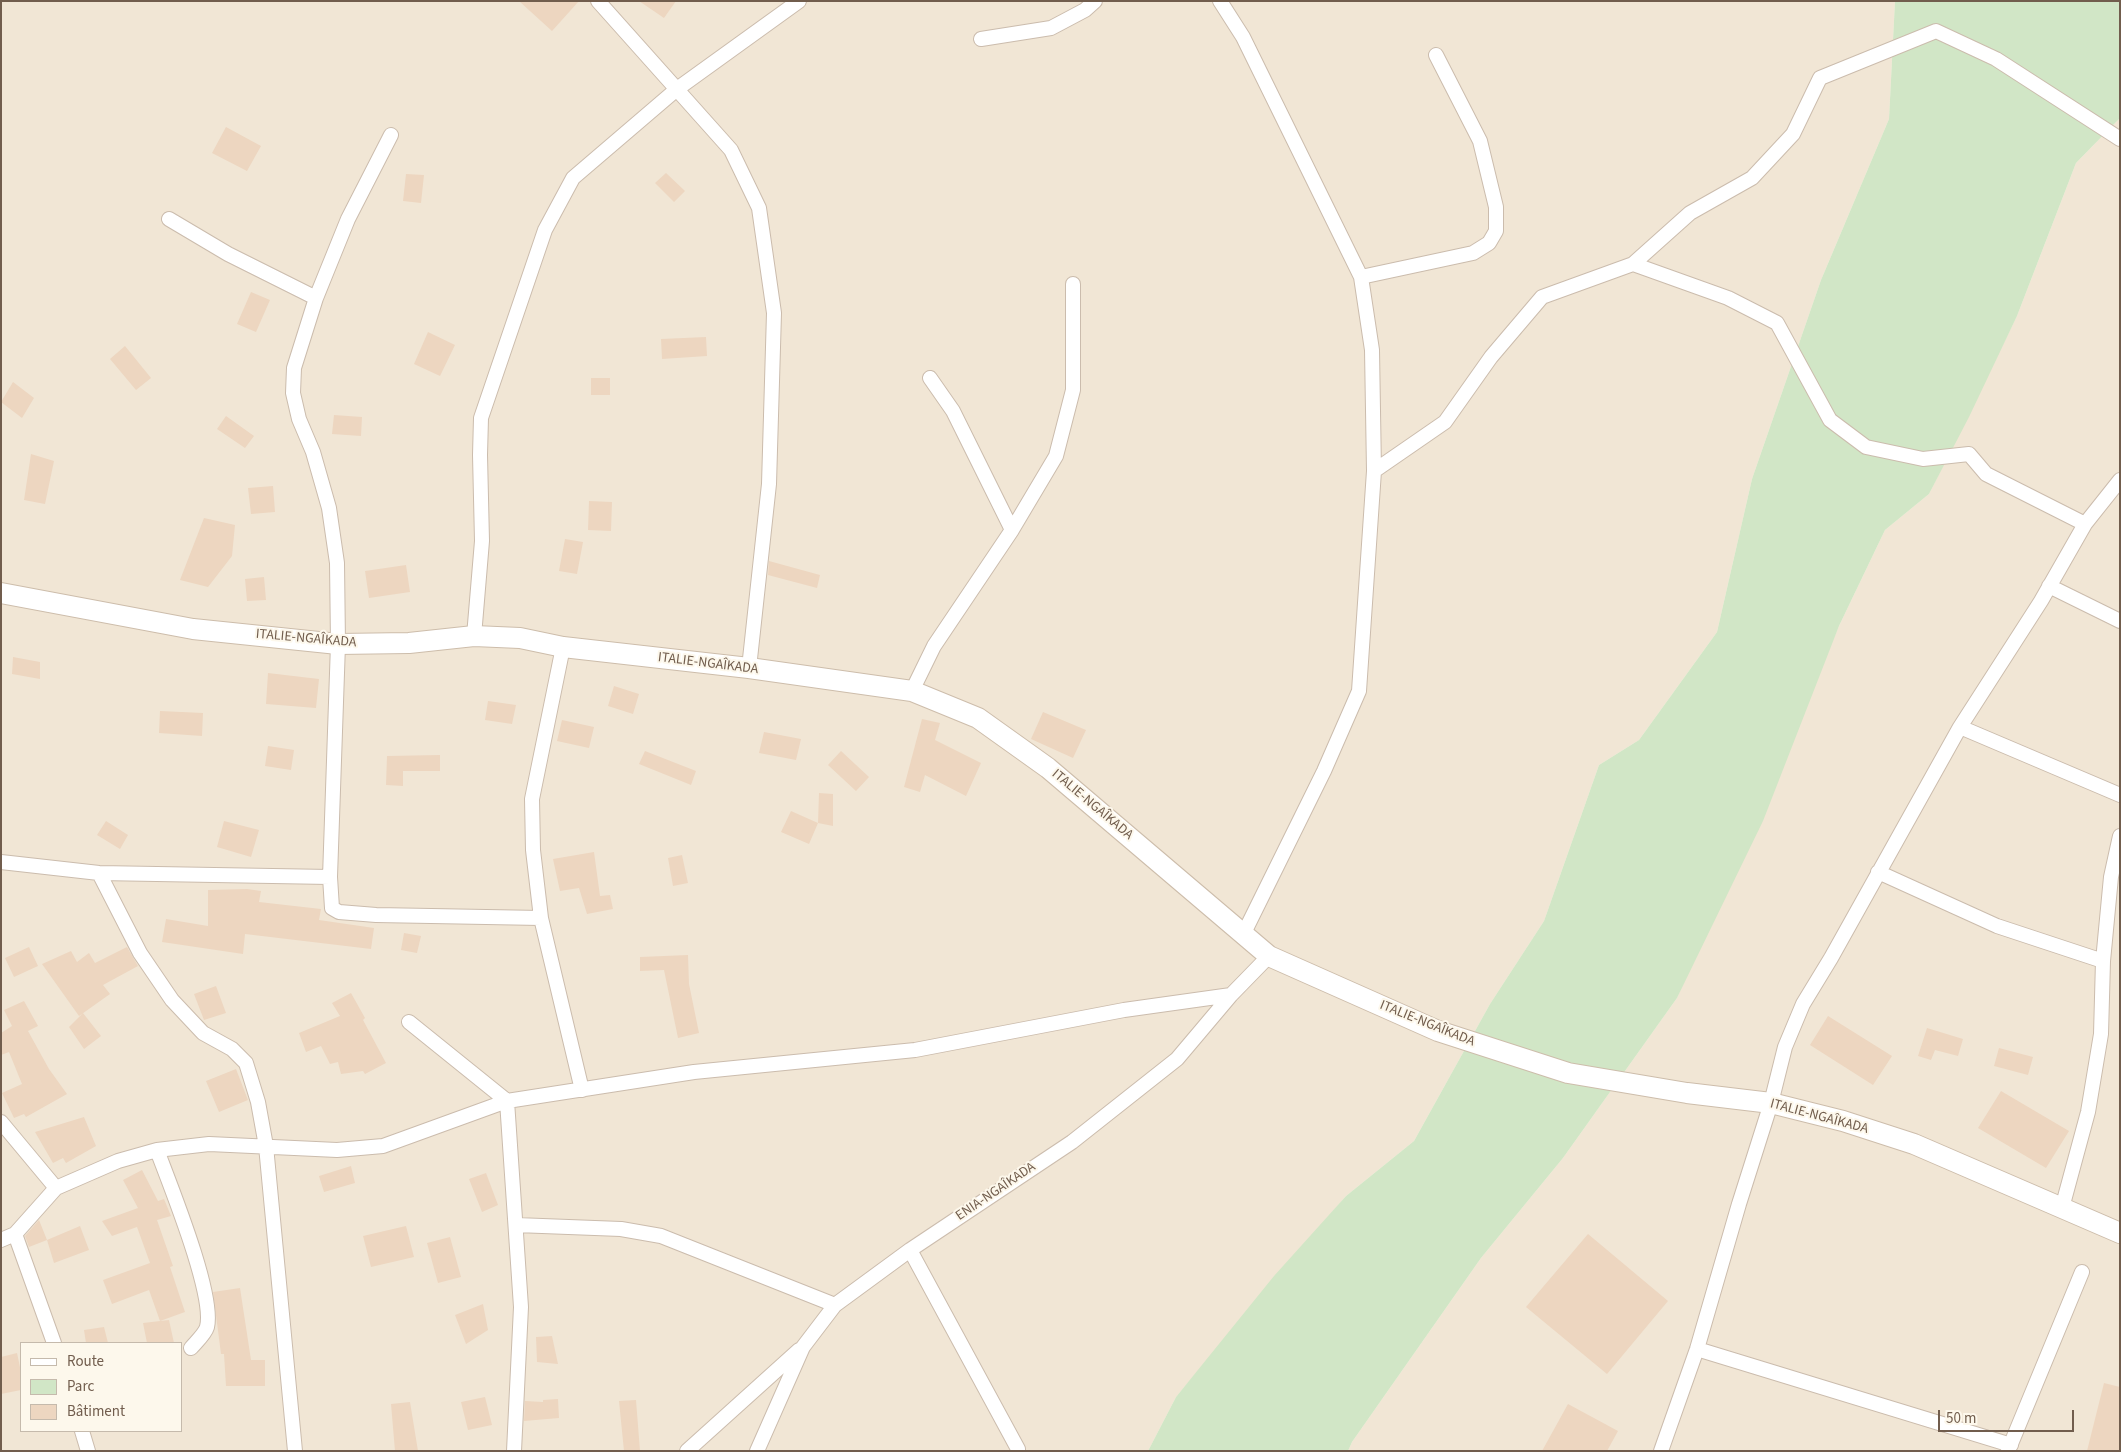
<!DOCTYPE html>
<html>
<head>
<meta charset="utf-8">
<style>
  body { margin:0 }
  #map { position:relative; width:2121px; height:1452px; overflow:hidden; background:#faf4e6; font-family:"Source Sans 3",sans-serif }
  canvas { display:block }
  .frame { position:absolute; inset:0; border:2px solid #715d4d; pointer-events:none }
  .legend { position:absolute; left:20px; top:1342px; width:162px; height:90px; box-sizing:border-box; background:#fdf8ec; border:1px solid #c5baac; margin:0; padding:6px 9px; list-style:none; font-size:15px; color:#715d4d }
  .legend li { display:flex; align-items:center; gap:10px; height:25px }
  .legend b { width:25px; border:1px solid #c5baac }
  .scale { position:absolute; left:1938px; top:1410px; width:136px; height:22px; box-sizing:border-box; border:2px solid #715d4d; border-top:0; padding-left:6px; font-size:15px; line-height:18px; white-space:nowrap; color:#715d4d; -webkit-text-stroke:4px #fdf8ec; paint-order:stroke }
</style>
</head>
<body>
<div id="map">
<canvas width="2121" height="1452"></canvas>
<div class="frame"></div>
<ul class="legend">
<li><b style="height:6px;background:#fff"></b>Route</li>
<li><b style="height:14px;background:#d1e6c6"></b>Parc</li>
<li><b style="height:14px;background:#edd6c0"></b>Bâtiment</li>
</ul>
<div class="scale">50 m</div>
</div>
<script>
const g = document.querySelector('canvas').getContext('2d');
g.lineJoin = 'round';
function fillPath(path, color) { g.fillStyle = color; g.fill(path, 'evenodd'); }
function strokePath(path, color, width, dash) { g.strokeStyle = color; g.lineWidth = width; g.lineCap = dash ? 'butt' : 'round'; g.setLineDash(dash || []); g.stroke(path); }
function write(font, color, halo, rows, align = 'center') {
  g.font = font + ' "Source Sans 3",sans-serif'; g.lineWidth = 4; g.setLineDash([]); g.textBaseline = 'middle'; g.strokeStyle = halo; g.fillStyle = color; for (const [text, x, y, turn = 0] of rows) {
    g.save(); g.translate(x, y); g.rotate((+turn || 0) * Math.PI / 180); g.textAlign = isNaN(turn) ? turn : align; if (halo) g.strokeText(text, 0, 0); g.fillText(text, 0, 0); g.restore();
  }
}
fillPath(new Path2D(`
  M1,1H1895L1889,119L1821,280L1752,479L1717,632L1639,740L1599,765L1544,921L1490,1004L1414,1141L1346,1196L1176,1397L1148,1451H1ZM21,1343H181V1431H21Z
  M2120,118V1451H1348L1352,1442L1481,1258L1563,1158L1677,998L1839,626L1885,530L1929,494L2017,316L2076,163Z`), '#f1e6d5');
fillPath(new Path2D(`
  M1895,1H2120V118L2076,163L2017,316L1969,417L1929,494L1885,530L1839,626L1763,821L1677,998L1563,1158L1481,1258L1352,1442L1348,1451H1148L1176,1397L1274,1276L1346,1196L1414,1141L1490,1004L1544,921L1599,765L1639,740L1717,632L1752,479L1821,280L1889,119Z`), '#d1e6c6');
fillPath(new Path2D(`
  M519,1H579L552,31Z
  M639,1H676L664,18Z
  M226,127L261,146L247,171L212,153Z
  M666,173L685,191L674,202L655,183Z
  M406,174L424,175L421,203L403,201Z
  M251,292L270,300L256,332L237,324Z
  M428,332L455,345L440,376L414,364Z
  M706,337L707,356L662,359L661,339Z
  M125,346L151,378L136,390L110,359Z
  M591,378H610V395H591Z
  M13,382L34,398L22,418L1,402Z
  M334,415L362,417L361,436L332,434Z
  M226,416L254,436L245,448L217,429Z
  M31,454L54,461L45,504L24,500Z
  M273,486L275,512L251,514L248,488Z
  M589,501L612,502L611,531L588,530Z
  M204,518L235,525L232,556L208,587L180,580Z
  M565,539L583,542L577,574L559,571Z
  M769,561L820,575L817,588L768,575Z
  M406,565L410,592L369,598L365,571Z
  M264,577L266,600L247,601L245,579Z
  M13,657L40,662V679L12,674Z
  M268,673L319,679L316,708L266,704Z
  M614,686L639,694L633,714L608,706Z
  M488,701L516,705L512,724L485,720Z
  M160,711L203,713L202,736L159,733Z
  M1043,712L1086,730L1073,758L1031,739Z
  M922,719L940,723L935,740L981,763L966,796L925,775L920,792L904,787Z
  M562,720L594,727L589,748L557,741Z
  M764,732L801,739L796,760L759,753Z
  M268,746L294,750L291,770L265,766Z
  M645,751L696,771L691,785L639,764Z
  M841,751L869,777L856,791L828,765Z
  M440,755V771H403V786L386,785L387,756Z
  M819,793L833,794V826L818,823Z
  M791,811L818,823L809,844L781,832Z
  M106,821L128,835L120,849L97,835Z
  M224,821L259,830L251,857L217,847Z
  M594,852L600,896L610,895L613,909L587,914L579,888L560,891L553,859Z
  M682,855L688,883L673,886L668,858Z
  M247,889L261,891L259,902L321,909L319,920L374,928L371,949L245,934L243,954L162,942L166,919L208,926V890Z
  M404,933L421,936L417,953L401,950Z
  M29,947L38,966L14,977L5,958Z
  M127,947L138,966L103,985L110,994L79,1016L42,964L71,951L77,962L89,953L95,963Z
  M688,955L689,984L699,1033L678,1038L664,970L640,971V957Z
  M216,986L226,1013L204,1020L194,994Z
  M351,993L365,1018L363,1020L386,1063L365,1074L363,1071L341,1074L338,1062L330,1064L321,1046L306,1052L299,1033L340,1016L332,1003Z
  M24,1001L38,1026L28,1031L49,1069L67,1094L26,1117L24,1114L14,1118L2,1093L22,1084L9,1052L1,1055V1033L12,1026L4,1010Z
  M83,1013L101,1036L84,1049L69,1027Z
  M1828,1016L1892,1056L1873,1085L1810,1045Z
  M1927,1028L1963,1039L1958,1056L1935,1050L1931,1060L1918,1056Z
  M1999,1048L2033,1057L2028,1075L1994,1066Z
  M236,1069L248,1100L219,1112L206,1081Z
  M2001,1091L2069,1131L2046,1168L1978,1128Z
  M84,1117L96,1146L66,1163L63,1158L53,1163L35,1132Z
  M351,1166L355,1183L324,1192L319,1176Z
  M142,1170L158,1201L164,1199L171,1216L157,1220L173,1266L170,1267L185,1312L160,1321L149,1290L112,1304L103,1280L150,1263L137,1227L112,1236L102,1221L138,1208L123,1180Z
  M486,1173L498,1205L482,1212L469,1179Z
  M39,1220L47,1240L29,1247L25,1236Z
  M80,1226L89,1250L54,1263L47,1240Z
  M406,1226L414,1257L371,1267L363,1236Z
  M1588,1234L1668,1301L1607,1374L1526,1307Z
  M450,1237L461,1277L438,1283L427,1243Z
  M240,1288L251,1360H265V1386H226L224,1354H221L213,1292Z
  M483,1304L488,1330L466,1344L455,1315Z
  M169,1320L174,1343H147L143,1323Z
  M104,1327L108,1343H86L84,1330Z
  M552,1336L558,1364L537,1362L536,1337Z
  M17,1353L21,1372V1390L1,1394V1357Z
  M2104,1383L2120,1387V1451H2087Z
  M485,1397L492,1425L468,1430L461,1402Z
  M558,1399L559,1418L524,1421L525,1401L543,1402V1400Z
  M636,1400L640,1451H624L619,1401Z
  M410,1402L418,1451H395L391,1404Z
  M1568,1404L1618,1431L1607,1451H1542Z`), '#edd6c0');
const street = new Path2D(`
  M598,1L731,150L759,208L774,313L769,484L749,668
  M1220,1L1243,37L1361,277L1372,350L1374,471L1359,691L1324,771L1244,933
  M981,39L1051,28L1085,10L1095,1
  M391,135L348,219L316,298L294,368L293,393L299,419L313,452L329,508L337,563L338,644L330,877L332,908L339,912L376,915L541,918
  M169,219L228,254L316,298
  M1633,264L1728,298L1777,323L1830,420L1866,447L1923,459L1969,454L1986,474L2085,524
  M1361,277L1473,253L1489,243L1496,231V207L1480,141L1436,55
  M930,378L953,411L1012,530
  M1374,471L1445,422L1491,357L1542,297L1633,264L1690,213L1752,178L1793,134L1820,78L1936,31L1996,59L2120,139
  M2049,586L2120,621
  M474,636L482,541L480,455L481,418L545,230L573,178L677,89L799,1
  M563,647L532,799L533,850L541,918L582,1090
  M912,691L934,646L1012,530L1056,456L1073,390V284
  M1960,727L2120,795
  M1,862L99,873L330,877
  M1878,872L1997,926L2103,961
  M99,873L140,953L172,1000L203,1033L232,1049L246,1063L258,1102L266,1146L295,1451
  M409,1022L507,1101L521,1307L514,1451
  M1,1122L56,1188
  M157,1150C170,1185 215,1295 207,1327C205,1334 196,1342 191,1348
  M2062,1208L2088,1112L2101,1034L2103,961L2111,877L2120,836
  M516,1225L621,1229L661,1236L835,1305
  M15,1234L54,1343
  M1,1240L15,1234L56,1188L118,1161L157,1150L209,1144L337,1150L383,1146L507,1101L694,1072L915,1050L1124,1010L1231,995
  M910,1250L1018,1449
  M1697,1349L2011,1445
  M82,1431L88,1451
  M687,1451L799,1350
  M757,1451L803,1347L835,1305L910,1250L1072,1142L1177,1059L1231,995L1269,956
  M1661,1451L1697,1349L1739,1204L1771,1103L1785,1047L1803,1004L1831,958L1960,727L2041,601L2085,524L2120,480
  M2008,1451L2082,1272`);
const secondary = new Path2D(`
  M1,593L193,629L338,644L409,643L474,636L520,638L563,647L749,668L912,691L978,718L1048,768L1269,956L1438,1031L1568,1073L1687,1093L1771,1103L1843,1121L1914,1144L2120,1233`);
strokePath(street, '#cbbcad', 16);
strokePath(secondary, '#cdbdab', 22);
strokePath(street, '#fff', 14);
strokePath(secondary, '#fff', 20);
write('14px', '#715d4d', '#fdf8ec', [
  ["ITALIE-NGAÎKADA",306,639,5],
  ["ITALIE-NGAÎKADA",708,664,7],
  ["ITALIE-NGAÎKADA",1092,805,40],
  ["ITALIE-NGAÎKADA",1427,1024,22],
  ["ITALIE-NGAÎKADA",1819,1117,15],
  ["ENIA-NGAÎKADA",996,1192,-34]
]);
</script>
</body>
</html>
